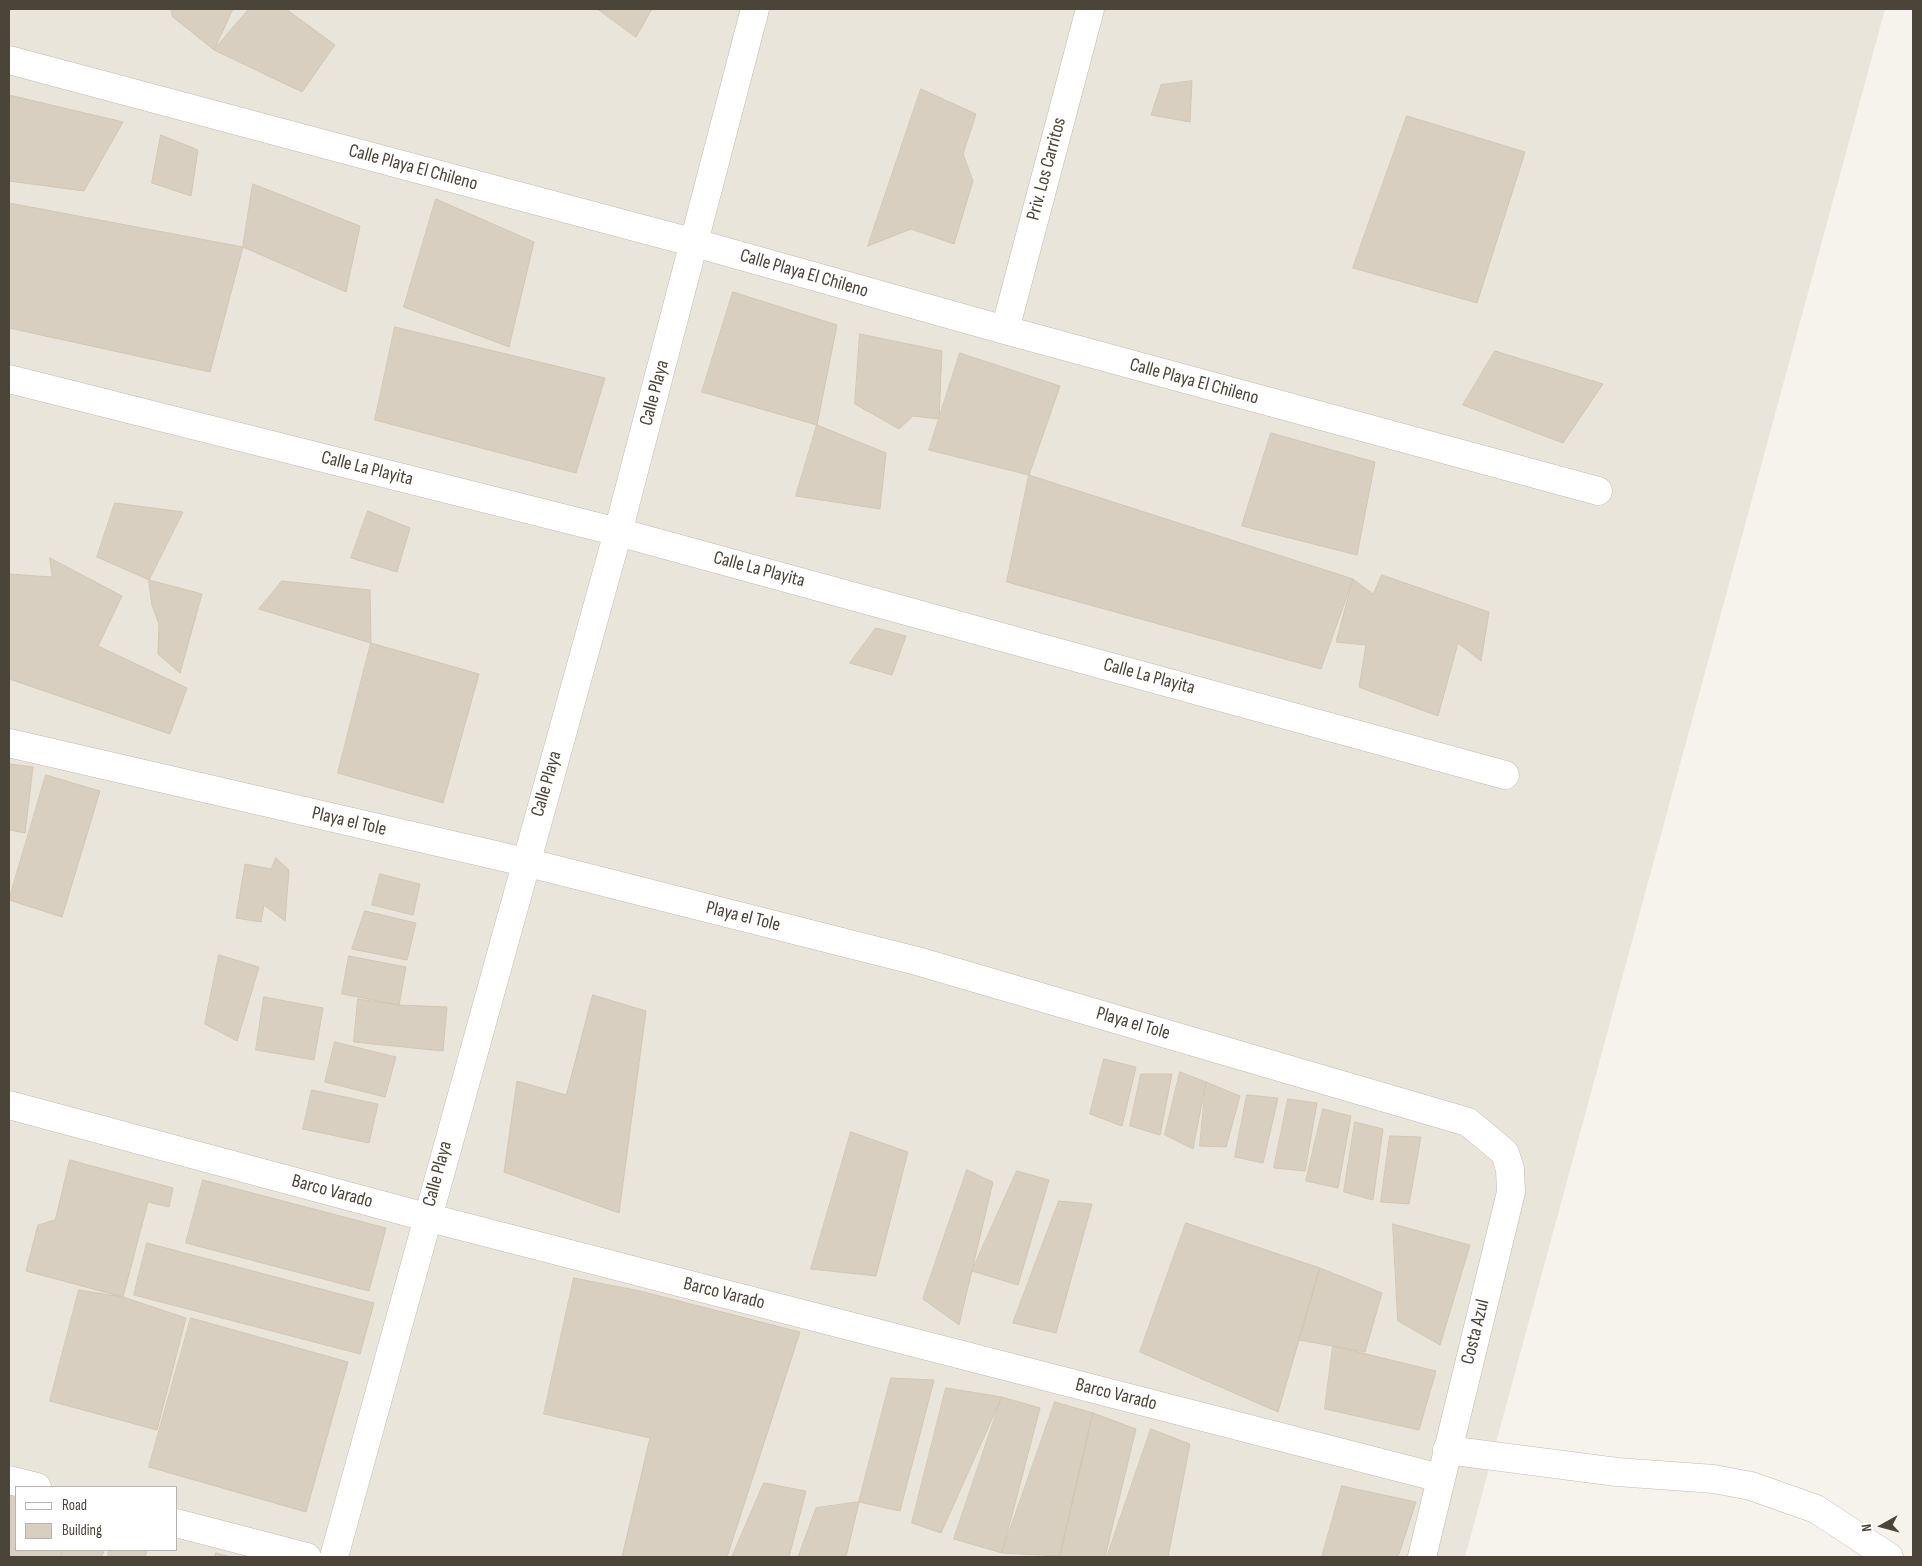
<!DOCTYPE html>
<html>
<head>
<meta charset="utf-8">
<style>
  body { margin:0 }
  #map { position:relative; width:1922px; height:1566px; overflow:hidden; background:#f6f3ec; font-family:"Sofia Sans Condensed",sans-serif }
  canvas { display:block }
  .frame { position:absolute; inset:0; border:10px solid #4b4439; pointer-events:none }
  .legend { position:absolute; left:15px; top:1486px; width:162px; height:65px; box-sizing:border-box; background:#fff; border:1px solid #b7b4b0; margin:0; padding:6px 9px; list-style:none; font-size:15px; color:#4b4439 }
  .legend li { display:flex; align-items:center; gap:10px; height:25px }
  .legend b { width:25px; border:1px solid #b7b4b0 }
  .north { position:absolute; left:1857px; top:1501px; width:50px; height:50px; -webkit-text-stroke:4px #fff; paint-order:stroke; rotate:263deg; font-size:14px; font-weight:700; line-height:20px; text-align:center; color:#4b4439 }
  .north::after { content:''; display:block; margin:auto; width:18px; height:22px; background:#4b4439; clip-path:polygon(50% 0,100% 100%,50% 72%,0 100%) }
</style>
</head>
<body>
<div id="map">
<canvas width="1922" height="1566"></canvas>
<div class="frame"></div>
<ul class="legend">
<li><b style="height:6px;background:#fff"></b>Road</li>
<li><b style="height:14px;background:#d8cfc1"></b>Building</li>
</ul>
<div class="north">N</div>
</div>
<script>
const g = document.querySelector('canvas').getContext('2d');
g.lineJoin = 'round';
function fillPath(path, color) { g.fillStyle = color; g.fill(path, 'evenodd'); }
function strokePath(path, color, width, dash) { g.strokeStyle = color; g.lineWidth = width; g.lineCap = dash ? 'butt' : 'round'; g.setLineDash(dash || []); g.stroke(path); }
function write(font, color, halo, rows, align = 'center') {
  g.font = font + ' "Sofia Sans Condensed",sans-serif'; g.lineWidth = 4; g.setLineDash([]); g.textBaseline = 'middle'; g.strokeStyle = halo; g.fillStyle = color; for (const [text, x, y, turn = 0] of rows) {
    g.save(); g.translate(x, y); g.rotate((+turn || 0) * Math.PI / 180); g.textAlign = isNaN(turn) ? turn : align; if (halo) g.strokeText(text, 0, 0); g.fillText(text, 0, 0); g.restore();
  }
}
fillPath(new Path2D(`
  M9,9H1885L1465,1557H9ZM16,1487H176V1550H16Z`), '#eae5da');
const building = new Path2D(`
  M171,9H233L214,50L173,17Z
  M249,9H286L335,45L302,92L214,50Z
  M598,9H652L636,37Z
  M1192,81L1190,122L1151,115L1161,85Z
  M921,89L976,114L963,154L973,181L954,244L911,229L868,246Z
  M9,95L123,122L84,191L9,181Z
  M1407,116L1525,152L1477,303L1353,268Z
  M161,135L198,150L191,196L152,183Z
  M253,184L360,226L346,292L243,247Z
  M436,199L534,242L509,347L404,307Z
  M9,203L243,247L210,372L9,328Z
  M733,292L837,325L817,425L702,392Z
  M395,327L605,378L576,473L375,420Z
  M860,334L942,351L939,419L913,416L899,429L855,404Z
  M1495,351L1603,384L1563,443L1463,405Z
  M960,353L1060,386L1029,475L929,450Z
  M817,425L886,453L880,509L796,496Z
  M1271,433L1375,462L1357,555L1242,526Z
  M1029,475L1353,579L1321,669L1007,582Z
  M115,503L183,512L149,580L97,557Z
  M368,511L410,528L397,572L351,558Z
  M50,558L122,596L98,646L187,688L170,734L9,679V574L52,577Z
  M1382,575L1489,612L1481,661L1458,643L1438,716L1359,687L1366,645L1336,642L1353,579L1373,594Z
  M149,580L202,594L180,673L158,654L159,624L152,605Z
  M282,581L370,590L371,643L259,609Z
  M876,628L906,636L892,675L850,663Z
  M371,643L479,674L443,803L338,773Z
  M9,764L33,767L25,833L9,830Z
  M46,775L100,791L62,917L9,900Z
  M276,858L289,870L285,921L264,905L261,922L236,918L245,864L271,869Z
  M380,874L420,884L413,915L372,905Z
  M365,911L416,923L407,960L352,949Z
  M219,955L259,967L237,1041L205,1024Z
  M349,956L406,967L399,1005L342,994Z
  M593,995L646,1011L619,1213L504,1172L517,1081L566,1095Z
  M264,997L323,1008L314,1060L256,1050Z
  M358,999L399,1005L447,1007L443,1051L354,1042Z
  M335,1042L396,1057L385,1097L325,1082Z
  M1104,1059L1136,1067L1122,1126L1090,1114Z
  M1180,1072L1206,1082L1193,1149L1165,1135Z
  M1141,1074H1172L1160,1135L1130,1126Z
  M1206,1082L1240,1096L1226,1147L1200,1146Z
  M312,1090L378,1104L369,1143L303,1129Z
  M1247,1095L1278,1098L1263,1163L1235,1157Z
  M1288,1099L1317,1103L1305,1171L1274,1168Z
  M1323,1109L1351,1116L1338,1188L1306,1181Z
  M1355,1122L1383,1129L1373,1200L1344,1192Z
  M851,1132L908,1152L876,1276L811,1269Z
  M1390,1136L1421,1137L1409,1204L1381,1202Z
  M70,1160L173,1188L169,1207L148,1202L123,1297L26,1271L38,1225L55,1220Z
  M967,1170L993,1182L959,1325L923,1299Z
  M1017,1171L1049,1180L1018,1285L972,1271Z
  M203,1180L386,1228L369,1291L186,1243Z
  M1059,1201L1092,1204L1056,1333L1013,1323Z
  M1186,1223L1320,1268L1278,1412L1140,1352Z
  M1393,1224L1470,1245L1440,1345L1398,1321Z
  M147,1243L374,1303L360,1354L134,1295Z
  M1320,1268L1382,1293L1365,1352L1299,1340Z
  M574,1278L640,1291L800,1332L727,1557H622L650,1438L544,1414Z
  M79,1290L123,1297L186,1318L157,1430L50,1401Z
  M191,1318L348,1362L306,1512L149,1467Z
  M1333,1346L1436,1371L1419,1430L1325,1409Z
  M891,1378L934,1380L900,1511L859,1502Z
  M946,1388L1002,1397L941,1533L912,1523Z
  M1002,1397L1040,1408L1002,1553L954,1539Z
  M1055,1402L1093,1413L1060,1556L1002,1553Z
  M1093,1413L1136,1429L1105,1557H1063L1060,1556Z
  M1151,1429L1190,1444L1168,1557H1107Z
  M764,1483L806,1491L789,1557H732Z
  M1342,1486L1416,1502L1398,1557H1322Z
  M9,1493L16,1495V1550H63L61,1557H9Z
  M859,1502L846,1557H798L816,1508Z
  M63,1550H104L102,1557H61Z
  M109,1550H147L145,1557H108Z
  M216,1553L230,1557H215Z`);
fillPath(building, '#d8cfc1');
strokePath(building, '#d3c7b4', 1);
const minor = new Path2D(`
  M9,60L695,243L1005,330L1598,491
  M1005,330L1090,9
  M9,379L618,532L1505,775
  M9,743L525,862L917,961L1468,1122L1505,1153L1510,1169L1511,1192L1422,1557
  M9,1105L426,1217L1440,1478
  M1447,1450L1617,1472L1714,1479L1751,1486L1816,1509L1889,1557
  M9,1480L37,1487
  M176,1523L307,1557
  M334,1557L618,532L755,9`);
strokePath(minor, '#c2bbae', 29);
strokePath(minor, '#fff', 28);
write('19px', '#4b4439', '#fff', [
  ["Calle Playa El Chileno",413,168,15],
  ["Priv. Los Carritos",1047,169,-75],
  ["Calle Playa El Chileno",804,274,16],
  ["Calle Playa El Chileno",1194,382,15],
  ["Calle Playa",655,393,-75],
  ["Calle La Playita",367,469,14],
  ["Calle La Playita",759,570,15],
  ["Calle La Playita",1149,677,15],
  ["Calle Playa",547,784,-74],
  ["Playa el Tole",349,822,13],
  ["Playa el Tole",743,917,14],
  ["Playa el Tole",1133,1024,16],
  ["Calle Playa",438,1174,-75],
  ["Barco Varado",332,1192,15],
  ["Barco Varado",724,1294,14],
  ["Costa Azul",1476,1332,-76],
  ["Barco Varado",1116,1395,14]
]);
</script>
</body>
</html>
